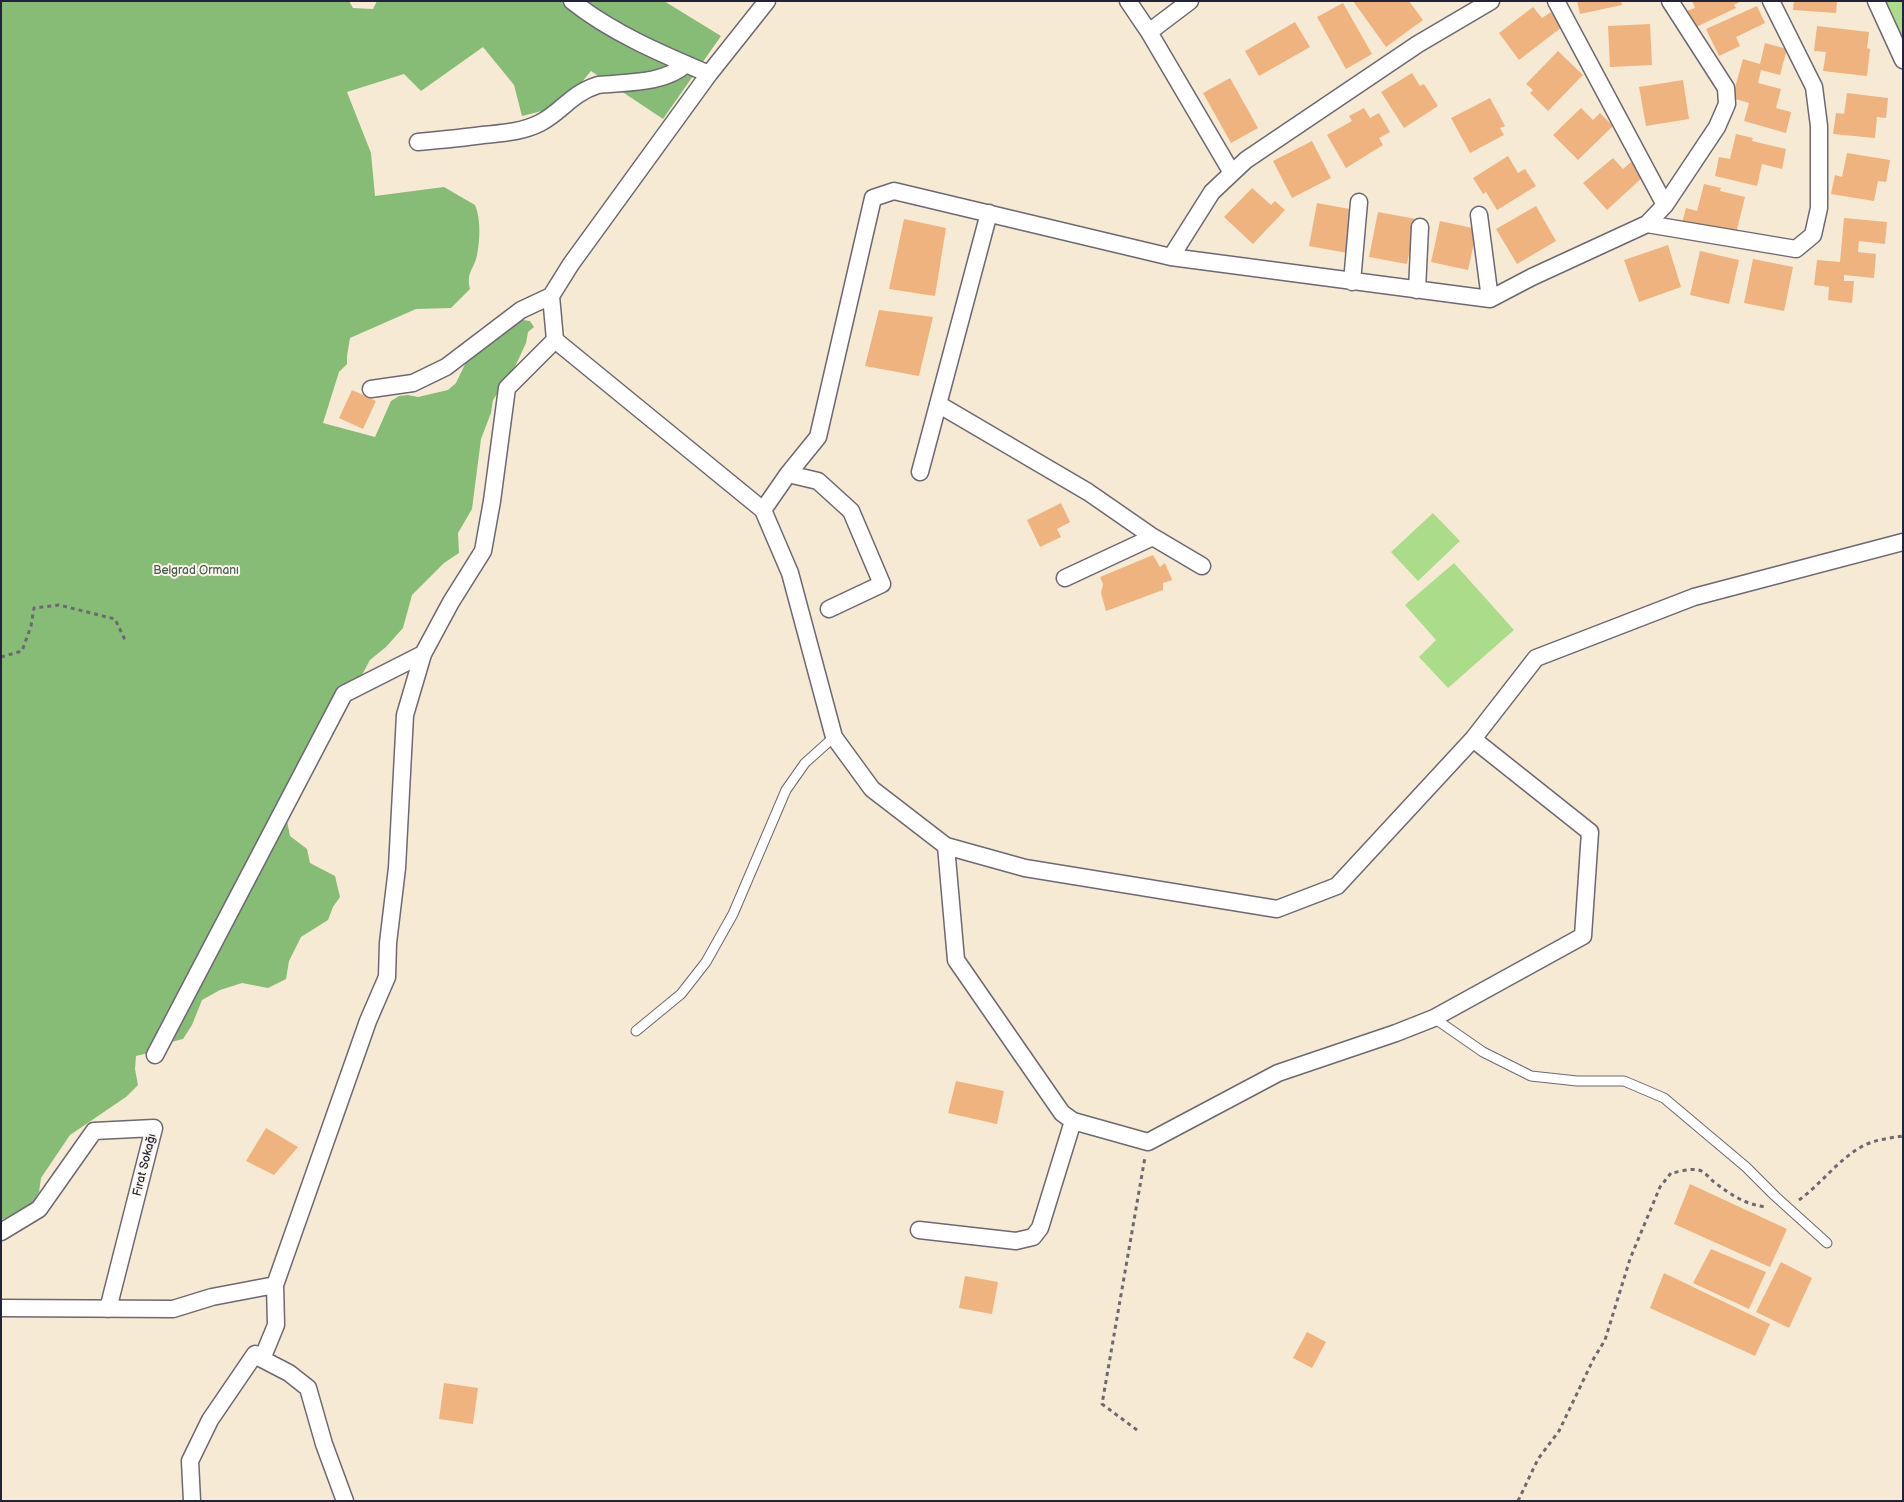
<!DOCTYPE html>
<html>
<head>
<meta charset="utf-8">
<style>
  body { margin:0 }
  #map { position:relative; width:1904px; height:1502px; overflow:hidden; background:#f7ead5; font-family:"Balsamiq Sans",sans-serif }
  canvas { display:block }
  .frame { position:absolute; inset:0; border:2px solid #22223b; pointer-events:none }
</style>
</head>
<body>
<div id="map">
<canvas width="1904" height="1502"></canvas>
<div class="frame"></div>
</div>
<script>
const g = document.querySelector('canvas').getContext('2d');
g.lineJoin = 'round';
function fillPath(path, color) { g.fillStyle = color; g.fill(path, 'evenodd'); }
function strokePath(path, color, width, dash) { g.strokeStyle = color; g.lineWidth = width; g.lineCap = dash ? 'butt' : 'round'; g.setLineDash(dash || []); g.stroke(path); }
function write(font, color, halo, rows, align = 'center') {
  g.font = font + ' "Balsamiq Sans",sans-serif'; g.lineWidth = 4; g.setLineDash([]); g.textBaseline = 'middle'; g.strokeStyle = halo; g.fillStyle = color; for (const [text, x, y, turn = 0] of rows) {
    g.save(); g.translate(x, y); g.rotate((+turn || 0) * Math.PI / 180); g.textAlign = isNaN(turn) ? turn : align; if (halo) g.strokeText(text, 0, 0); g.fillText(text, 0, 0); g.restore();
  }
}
fillPath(new Path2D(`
  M1885,1H1903V33L1899,35Z
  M1433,513L1460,541L1418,581L1391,552Z
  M1454,563L1514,630L1448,688L1419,657L1436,640L1405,605Z`), '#aadc8a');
fillPath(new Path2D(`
  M1,1H349L353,8L373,9L377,1H664L721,36L663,119L591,71L562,106L522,116L514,85L483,47L421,91L404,74L347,92L371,153L375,196L444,187L475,205C481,218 480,241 477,255C474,270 466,272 470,289L451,308L416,309L350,338L347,356V364L339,372L323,423L375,437L391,401L399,396L408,395L418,397L448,390L456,383L467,360L507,326H514L523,320L530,321L534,327L528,332L526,343L514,369L493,400L491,413L481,439L472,509L458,533L459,553L444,563L412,595L403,628L386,647L370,660L286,816L290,836L307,849L310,863L335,876L340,897L333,907L328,920L301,937L289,961L286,979L268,988L242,983L220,990L202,1000L192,1025L183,1039L171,1042L157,1051L136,1056L135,1069L138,1085L126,1097L70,1135L41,1178L39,1192L28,1211L1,1220Z`), '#87bc76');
fillPath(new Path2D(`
  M1353,1H1409L1423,20L1386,47Z
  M1577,1H1621L1622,5L1580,14Z
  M1692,1H1741L1734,5L1736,8L1694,28L1686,11L1695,8Z
  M1794,1H1837L1836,13L1793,10Z
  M1343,3L1372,54L1346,69L1317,17Z
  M1757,6L1765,23L1736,37L1740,46L1719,56L1706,29Z
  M1533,7L1542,18L1551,12L1562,27L1519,60L1499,33Z
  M1295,22L1310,47L1259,76L1245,51Z
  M1650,24L1652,65L1610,67L1608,26Z
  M1817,26L1869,32L1867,48L1870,49L1867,76L1823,71L1826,52L1814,51Z
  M1765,43L1787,49L1780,75L1761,70L1758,83L1781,89L1776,108L1791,112L1786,133L1744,121L1749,103L1732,98L1743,59L1760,64Z
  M1558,51L1583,75L1548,111L1530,93L1533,90L1526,84Z
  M1412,73L1420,86L1424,84L1438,106L1404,128L1381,92Z
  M1230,78L1258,128L1231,143L1203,93Z
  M1683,80L1689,119L1646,126L1639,87Z
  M1847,93L1888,98L1886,118L1877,117L1875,138L1833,134L1836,113L1844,114Z
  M1490,98L1505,126L1500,128L1504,135L1470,153L1451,118Z
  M1364,108L1370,118L1379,113L1390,132L1379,138L1383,145L1346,168L1327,135L1352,121L1349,116Z
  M1581,108L1593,120L1600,113L1613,126L1578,160L1553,135Z
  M1736,134L1753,138L1752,141L1786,149L1782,169L1762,164L1757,186L1715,176L1719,157L1730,159Z
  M1312,141L1331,178L1292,198L1273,161Z
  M1847,153L1890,160L1886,182L1878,181L1874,201L1831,194L1835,175L1842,177Z
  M1508,156L1518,173L1525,169L1536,186L1497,210L1486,192L1483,194L1473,178Z
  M1613,158L1623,169L1631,162L1644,176L1607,210L1583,183Z
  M1704,184L1721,188L1720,191L1745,197L1736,233L1682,223L1686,208L1697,211Z
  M1252,188L1271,205L1275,201L1285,210L1253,244L1224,217Z
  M1317,203L1355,210L1347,253L1309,246Z
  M1536,206L1556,241L1517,264L1496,229Z
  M1378,212L1416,219L1407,264L1369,257Z
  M1844,218L1887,222L1885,244L1859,241L1858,252L1876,254L1874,278L1844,275V281H1854L1852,303L1828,300L1829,287L1814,285L1817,260L1840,262Z
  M904,219L946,228L935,296L889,289Z
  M1440,221L1477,229L1468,270L1431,262Z
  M1668,245L1681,287L1639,302L1624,260Z
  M1700,251L1739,260L1729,304L1690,295Z
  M1753,259L1793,267L1784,311L1744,303Z
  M879,310L933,317L919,376L865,366Z
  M352,390L376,401L363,429L339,418Z
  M1061,503L1070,522L1057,529L1061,537L1040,547L1027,520Z
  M1153,555L1160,567L1165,563L1172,580L1163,583V590L1106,611L1101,593L1103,584L1100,577Z
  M956,1081L1004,1091L997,1124L948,1113Z
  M266,1128L298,1147L274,1175L246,1161Z
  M1690,1184L1787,1229L1770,1267L1674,1224Z
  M1711,1249L1766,1272L1749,1309L1693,1283Z
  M1781,1262L1812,1278L1789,1328L1756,1312Z
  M1664,1273L1770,1324L1755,1356L1650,1308Z
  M965,1276L998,1282L992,1314L959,1308Z
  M1307,1332L1326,1342L1312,1368L1293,1358Z
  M444,1383L478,1388L473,1424L439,1419Z`), '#eeb37f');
const service = new Path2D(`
  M1434,1018L1483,1052L1531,1076L1577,1081H1624L1664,1098L1746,1167L1775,1196L1827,1243
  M636,1031L681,994L706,962L733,914L786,790L805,763L834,737`);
const minor = new Path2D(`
  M572,1C612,33 662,54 709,74
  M767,1L709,74L571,264L551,296L555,340L763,510L790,573L834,737L872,789L946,846L1025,868L1277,909L1337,886L1473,739L1536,658L1694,597L1903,542
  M1128,1L1149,32L1232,173
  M1491,1L1418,44L1246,160L1212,192L1171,257L1490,299L1532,277L1647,224L1665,205L1717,127L1727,104L1726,88L1670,1
  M1556,1L1665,205
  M1876,1L1903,60
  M1149,32L1190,1
  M418,142C440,140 462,138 483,135C503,133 522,132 540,123C563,111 570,94 598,85C627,82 664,84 686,64
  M1479,215L1490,299
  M1647,224L1796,249L1813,235L1819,208V126L1814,87L1771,1
  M1352,282L1359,202
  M1417,290L1420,227
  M371,389L413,383L446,367L521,310L551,296
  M938,404L1088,492L1153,537L1202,566
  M920,472L989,213
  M788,474L818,481L851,511L882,584L829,609
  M763,510L788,474L818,437L873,198L894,191L1171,257
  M1065,578L1153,537
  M946,846L956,960L1062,1113L1073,1121L1148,1142L1278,1073L1396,1033L1434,1018L1583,936L1590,832L1473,739
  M155,1055L344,694L423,654
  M919,1230L1016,1241L1033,1237L1040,1228L1073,1121
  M1,1232L39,1209L94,1131L154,1128L108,1309
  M1,1308L173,1309L212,1297L275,1285
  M262,1359L289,1373L308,1388L324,1444L345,1501
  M192,1501L190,1461L210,1420L255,1354L262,1359L276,1325L275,1285L368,1021L387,977L388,943L397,868L405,715L423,654L451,602L483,551L492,501L507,388L555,340`);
strokePath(service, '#6d6871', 11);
strokePath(minor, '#6d6871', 19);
strokePath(new Path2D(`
  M1,657L22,651L31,626L34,608L59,605L115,619L126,642
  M1799,1200C1821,1184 1838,1160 1861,1147C1873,1140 1889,1138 1903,1136
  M1137,1430L1102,1404L1145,1157
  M1518,1501L1538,1459L1559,1431L1594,1358L1605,1340L1630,1259L1660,1187L1671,1173C1679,1172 1690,1168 1698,1170C1705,1171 1709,1178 1714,1182C1731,1195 1746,1205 1767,1207`), '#6d6871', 3, [4, 4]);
strokePath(service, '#fff', 9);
strokePath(minor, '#fff', 16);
write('12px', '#4b5a53', '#fbf7ec', [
  ["Belgrad Ormanı",196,571]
]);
write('12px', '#22223b', '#fbf7ec', [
  ["Fırat Sokağı",145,1165,-76]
]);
</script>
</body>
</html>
